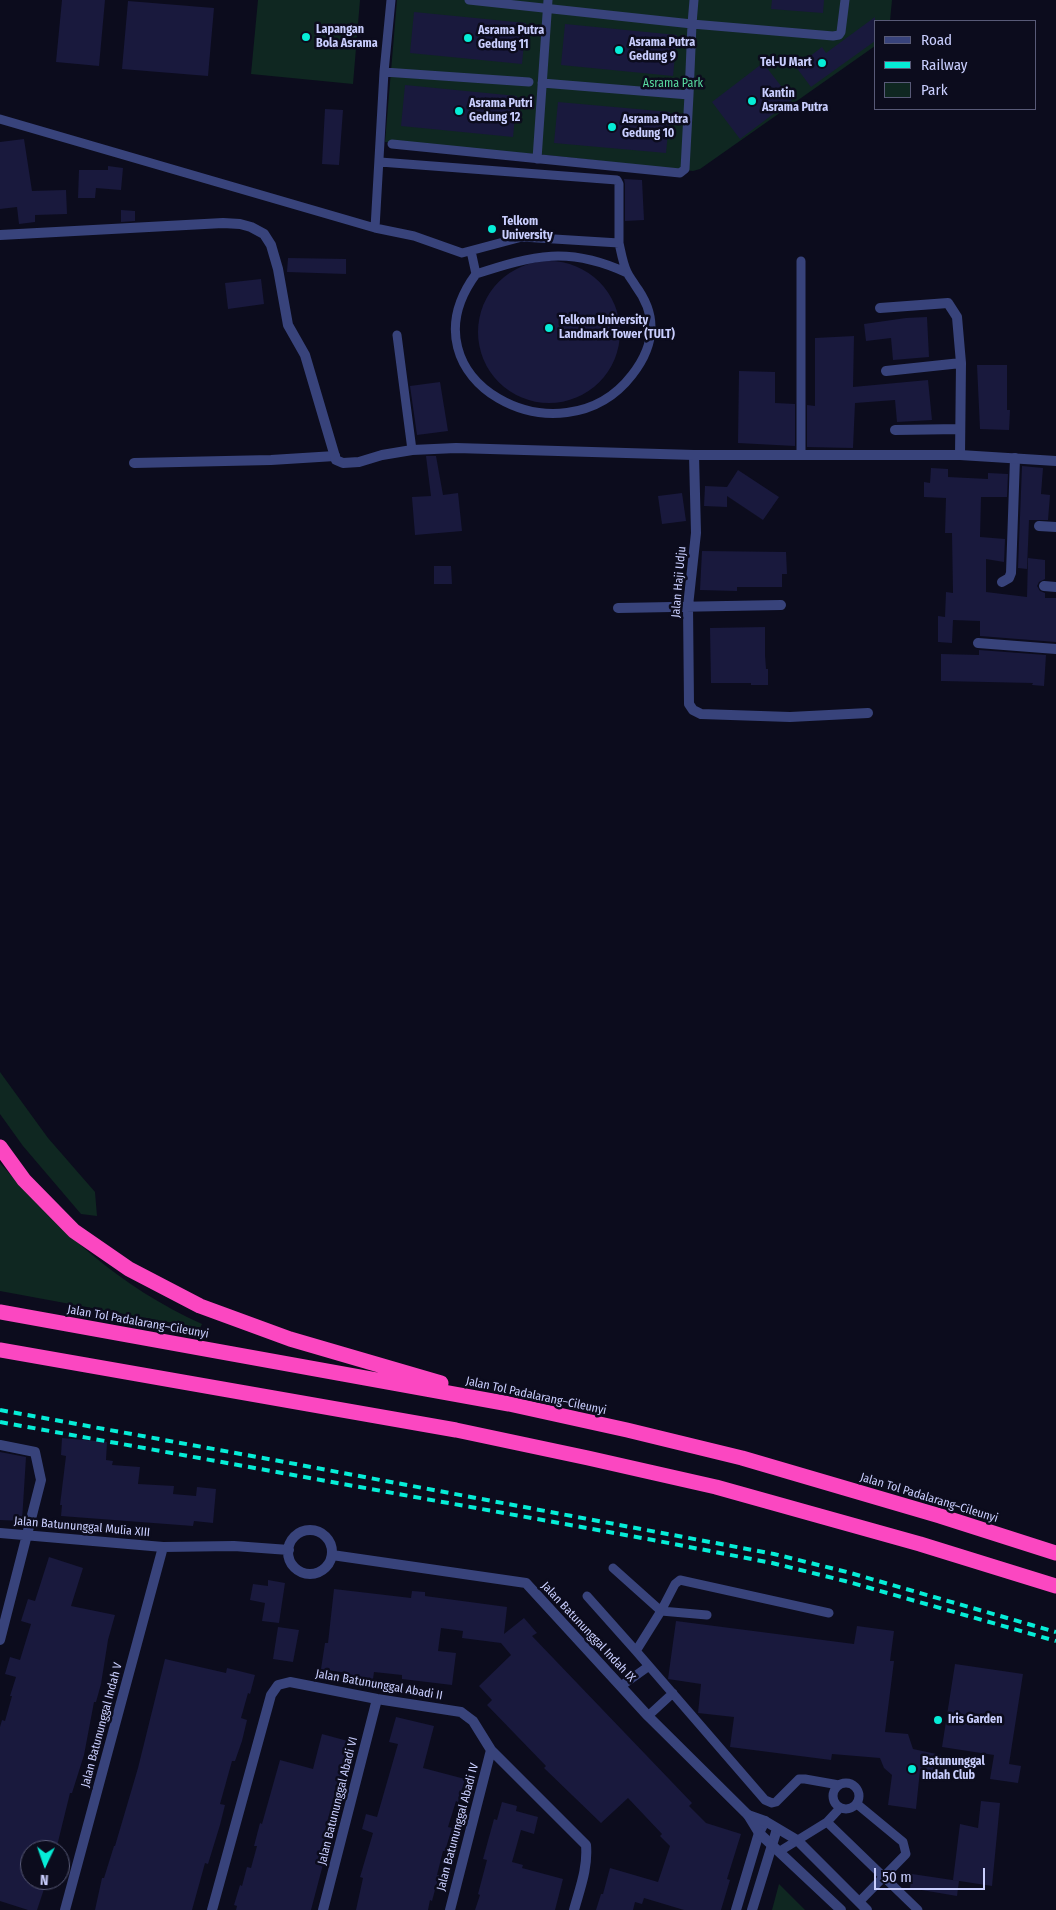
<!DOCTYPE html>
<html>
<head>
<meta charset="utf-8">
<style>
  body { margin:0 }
  #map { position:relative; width:1056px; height:1910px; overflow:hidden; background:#0c0c1d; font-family:"Fira Sans Condensed",sans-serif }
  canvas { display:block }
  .legend { position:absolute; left:874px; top:20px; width:162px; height:90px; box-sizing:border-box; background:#0c0c1d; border:1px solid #585a77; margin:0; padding:6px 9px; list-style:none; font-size:15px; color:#c9cefe }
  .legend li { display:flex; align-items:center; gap:10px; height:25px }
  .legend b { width:25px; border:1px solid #585a77 }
  .north { position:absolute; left:20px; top:1840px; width:50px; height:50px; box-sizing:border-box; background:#0c0c1d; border:1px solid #585a77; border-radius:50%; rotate:183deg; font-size:14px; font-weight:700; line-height:20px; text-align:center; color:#c9cefe }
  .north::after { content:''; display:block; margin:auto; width:18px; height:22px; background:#06edd7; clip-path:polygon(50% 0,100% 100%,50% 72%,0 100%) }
  .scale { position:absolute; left:874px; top:1868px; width:111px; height:22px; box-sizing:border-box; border:2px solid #c9cefe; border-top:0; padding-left:6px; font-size:15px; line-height:18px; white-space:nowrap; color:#c9cefe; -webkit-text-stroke:4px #0c0c1d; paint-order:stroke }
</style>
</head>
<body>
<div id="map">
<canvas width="1056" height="1910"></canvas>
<ul class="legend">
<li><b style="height:6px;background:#38437b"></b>Road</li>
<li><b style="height:6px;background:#06edd7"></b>Railway</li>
<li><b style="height:14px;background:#0f2721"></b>Park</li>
</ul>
<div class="north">N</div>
<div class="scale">50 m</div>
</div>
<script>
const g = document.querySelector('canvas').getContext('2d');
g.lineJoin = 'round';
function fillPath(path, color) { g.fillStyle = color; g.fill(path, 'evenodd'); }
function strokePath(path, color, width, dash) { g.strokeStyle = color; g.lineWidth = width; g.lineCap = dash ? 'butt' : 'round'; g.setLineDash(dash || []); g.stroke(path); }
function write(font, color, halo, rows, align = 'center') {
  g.font = font + ' "Fira Sans Condensed",sans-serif'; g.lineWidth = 5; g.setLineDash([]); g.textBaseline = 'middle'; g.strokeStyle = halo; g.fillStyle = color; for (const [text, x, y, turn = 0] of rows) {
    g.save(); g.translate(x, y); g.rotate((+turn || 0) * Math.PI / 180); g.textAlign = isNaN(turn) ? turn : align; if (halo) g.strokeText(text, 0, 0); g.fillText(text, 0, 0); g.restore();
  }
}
fillPath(new Path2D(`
  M258,0H360L353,84L251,74Z
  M397,0H892L890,21H875V46L700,169L693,171L546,155L385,142Z
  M0,1072L48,1138L95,1192L97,1216L81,1214L23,1146L0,1114Z
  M0,1163C60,1231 118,1286 202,1324L200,1328L0,1291Z
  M779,1884L805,1910H772Z`), '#0f2721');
fillPath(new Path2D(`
  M62,0H105L99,66L56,62Z
  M772,0H824L823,13L771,9Z
  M128,1L214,8L208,76L122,69Z
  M414,12L526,23L522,64L410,53Z
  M875,17V41L811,87L796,67L822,47L826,53Z
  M565,24L677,35L673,76L561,65Z
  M763,63L792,100L740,139L712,102Z
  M405,85L517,96L513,137L401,126Z
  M558,102L670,112L666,153L554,143Z
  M325,109L343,110L339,165L322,164Z
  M24,139L32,191L66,190L67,214L35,215V222L19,224L17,207L0,209V142Z
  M108,166L123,168L121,190L96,188L95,198H78L79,170H108Z
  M624,179L642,180L644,220L625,221V184Z
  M121,210L135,211V221L121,222Z
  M288,258L346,259V274L287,272Z
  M478 332a71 71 0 1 1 142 0a71 71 0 1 1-142 0Z
  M261,279L264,304L228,309L225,283Z
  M927,317L929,357L893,360L891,338L866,341L864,324L906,318Z
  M854,336L853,387L928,380L932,420L897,422L895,400L855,403L853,448L807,447V405L815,406V338Z
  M977,365H1007V410H1010L1009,430L980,429Z
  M739,371L775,372V403L795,404V446L738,443Z
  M440,382L448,431L417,435L410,386Z
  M426,456H436L443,495L458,493L462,531L415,535L412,497L431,496Z
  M1022,466L1043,468L1041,494L1050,495L1048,520H1029L1027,569L1018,568Z
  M931,468L948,469V477L988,479V473L1008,474L1007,497H981L980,537L1005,539L1004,562L986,559V592L1027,597L1028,558L1045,560V579L1039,582L1037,586L1040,591L1045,593V598H1056V642L980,636V621L953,620L952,643L938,642V616L945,617L946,592L953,593L952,533H945L946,498L924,497V482L930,483Z
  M738,470L779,497L763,520L727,496V507L704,506L705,486L727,487Z
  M682,493L686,521L662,524L658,496Z
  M702,551L786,552L787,574H782V587H737V591L700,590Z
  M434,566H451L452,584H434Z
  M765,627V655L766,669H768V685H751V683H711L710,628Z
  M979,650L1046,655L1044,686L1032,685L1033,683L941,681V654L979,655Z
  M62,1438L107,1442L106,1460L113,1461L112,1465L140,1467L138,1484L174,1486L173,1494L196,1496L197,1487L216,1489L213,1523L194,1521L193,1526L61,1516L62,1505H60L66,1456L61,1455Z
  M0,1452L26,1457L22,1521L0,1520Z
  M49,1557L83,1568L71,1606L115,1615L108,1640L101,1684L96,1702H94L84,1755L72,1793H70L56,1850H30V1880H47L37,1910H28L0,1901V1727L2,1720L5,1721L12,1696H10L16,1677L5,1674L10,1657L20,1660L31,1624L21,1621L28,1599L35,1601Z
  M268,1580L285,1583L279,1623L262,1621L265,1603L250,1600L253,1584L268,1586Z
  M334,1589L411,1598L412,1591L425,1592V1596L507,1607L504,1634L524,1618L537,1633L532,1636L692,1803L689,1806L706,1823L741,1834L727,1879L730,1880L721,1910H684L644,1898L642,1904L635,1902L633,1910H596L601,1894H603L610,1868L658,1882L670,1846L660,1836L662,1834L628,1798L601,1823L544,1768L546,1766L487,1705L492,1700L479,1686L511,1655L501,1643L462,1638L463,1631L441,1628L438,1651L456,1653L452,1685L402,1679V1675L374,1672L372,1686L359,1685L360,1683L346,1681L347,1673L321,1669L325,1643H328Z
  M676,1621L854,1644L857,1626L894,1631L890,1661H894L885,1732L908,1734L913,1749L941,1755L938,1773L920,1770L916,1809L888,1805L892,1775L884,1768L880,1758L832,1754L831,1760L730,1747L734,1717L698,1713L701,1684L668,1679Z
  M278,1627L299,1630L293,1662L273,1659Z
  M165,1659L226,1673L227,1668L255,1675L250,1694L248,1693L241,1718L247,1720L242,1741L235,1761H232L220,1804L225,1805L220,1825L208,1864L205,1863L192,1910H95L102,1878H104L114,1846H115L138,1768Z
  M955,1664L1023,1674L1009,1764L1021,1766L1018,1783L990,1779L994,1755L942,1747Z
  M396,1717L434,1726L423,1768L465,1779L458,1802L456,1801L448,1827L452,1828L445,1851H443L437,1875H439L432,1901L430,1900L428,1910H356L363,1878L360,1877L373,1833L362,1829L366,1814L377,1817L398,1744L389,1742Z
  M322,1734L355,1743L311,1910H236L237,1906L234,1905L240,1885L242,1886L247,1867L251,1868L257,1846H254L260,1823L262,1824L280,1760L313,1769Z
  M981,1801L1000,1803L992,1886L953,1880L960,1824L978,1828Z
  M502,1802L517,1806L516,1811L538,1817L534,1834L521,1830L512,1862L523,1865L522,1868L563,1879L555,1910H475L480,1895L478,1894L487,1860L483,1859L494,1819L497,1820Z
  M912,1874L959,1881L957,1896L910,1888Z`), '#19193d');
strokePath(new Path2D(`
  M469,0L692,24L833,36L839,35L841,32L845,0
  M384,72L529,82
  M542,83L689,95L692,24L694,0
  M0,119L375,228L414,236L462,253L522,237L619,243V184L617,180L380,162
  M392,144L680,173L685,169L689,95
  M537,159L548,0
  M375,228L384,72L391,0
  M471,251L476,274C398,380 562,466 632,375C643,361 651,345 651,327C651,311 644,297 635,285C633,281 629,277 627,272C623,264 621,252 619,243
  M801,261V455
  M476,274C534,255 569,246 627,273
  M397,335L412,450
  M613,1568L661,1611L707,1615
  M587,1596L636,1651L765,1800L772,1803L776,1802L799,1779H805L839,1785
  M636,1651L661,1611L675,1584L680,1580L829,1613
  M621,1686L649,1666
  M648,1716L673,1693
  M833 1796a13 13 0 1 1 26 0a13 13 0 1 1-26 0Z
  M857,1804L903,1842L906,1854L859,1902
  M827,1822L918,1910
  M780,1851L827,1822L840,1808`), '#38437b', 9);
strokePath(new Path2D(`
  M880,308L948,303L957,317L961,363L960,455
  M886,371L961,363
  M895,430L960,429
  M694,455L696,533L688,606L689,704L693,710L701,714L790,717L868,713
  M134,463L271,460L335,456
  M1039,526L1056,527
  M1002,582L1009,578L1011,573L1015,458
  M1044,586L1056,587
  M618,608L781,605
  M978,643L1056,649
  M0,1445L35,1452L41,1480L0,1640
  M288 1552a22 22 0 1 1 44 0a22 22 0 1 1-44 0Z
  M0,1533L163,1547L234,1546L289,1550
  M332,1555L526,1583L648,1716L748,1815
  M65,1910L163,1547
  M212,1910L271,1695L278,1685L290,1682L377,1699L461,1712L473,1721L491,1750L586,1845C588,1868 580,1888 574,1910
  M323,1910L377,1699
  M450,1910L491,1750
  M736,1910L759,1833L765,1821
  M752,1910L777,1829`), '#38437b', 10);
strokePath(new Path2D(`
  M0,235L223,223L240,224L251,227L264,234L271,245L278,269L288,325L305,355L336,460L343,463L359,462L382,455L412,450L456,448L694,455H960L1056,461
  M841,1910L759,1833L748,1815L765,1821L797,1840L867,1910`), '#38437b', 10);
strokePath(new Path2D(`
  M0,1147L24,1180L74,1231L129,1269L200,1306L290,1339L441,1383
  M0,1312L509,1404L627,1430L742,1458L940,1516L1056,1553
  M0,1350L456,1430L588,1458L716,1487L920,1544L1056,1586`), '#fb47c1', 15);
strokePath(new Path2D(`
  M0,1410L274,1460L774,1554L847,1572L1056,1632
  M0,1422L653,1540L772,1563L845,1581L1056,1641`), '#06edd7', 4, [8, 6]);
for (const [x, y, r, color] of [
  [306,37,5,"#06edd7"],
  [468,38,5,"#06edd7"],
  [619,50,5,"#06edd7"],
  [822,63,5,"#06edd7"],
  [752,101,5,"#06edd7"],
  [459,111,5,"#06edd7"],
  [612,127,5,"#06edd7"],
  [492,229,5,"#06edd7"],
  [549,328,5,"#06edd7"],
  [938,1720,5,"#06edd7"],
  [912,1769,5,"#06edd7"]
]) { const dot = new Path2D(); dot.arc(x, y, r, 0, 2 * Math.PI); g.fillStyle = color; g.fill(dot); strokePath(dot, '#0c0c1d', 2); }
write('bold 12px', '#c9cefe', '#0c0c1d', [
  ["Lapangan",316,30],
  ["Bola Asrama",316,44],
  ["Asrama Putra",478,31],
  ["Gedung 11",478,45],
  ["Asrama Putra",629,43],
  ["Gedung 9",629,57],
  ["Tel-U Mart",812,63,"right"],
  ["Kantin",762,94],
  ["Asrama Putra",762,108],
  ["Asrama Putri",469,104],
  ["Gedung 12",469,118],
  ["Asrama Putra",622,120],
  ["Gedung 10",622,134],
  ["Telkom",502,222],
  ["University",502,236],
  ["Telkom University",559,321],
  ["Landmark Tower (TULT)",559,335],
  ["Iris Garden",948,1720],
  ["Batununggal",922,1762],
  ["Indah Club",922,1776]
], 'left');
write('12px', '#58dba0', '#0c0c1d', [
  ["Asrama Park",673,84]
]);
write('12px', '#c9cefe', '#0c0c1d', [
  ["Jalan Haji Udju",679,582,-85],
  ["Jalan Tol Padalarang–Cileunyi",138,1322,10],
  ["Jalan Tol Padalarang–Cileunyi",536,1396,12],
  ["Jalan Tol Padalarang–Cileunyi",929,1498,17],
  ["Jalan Batununggal Mulia XIII",82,1527,5],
  ["Jalan Batununggal Indah IX",588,1632,47],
  ["Jalan Batununggal Abadi II",379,1685,10],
  ["Jalan Batununggal Indah V",102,1725,-75],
  ["Jalan Batununggal Abadi VI",338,1801,-76],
  ["Jalan Batununggal Abadi IV",458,1827,-75]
]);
</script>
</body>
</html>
